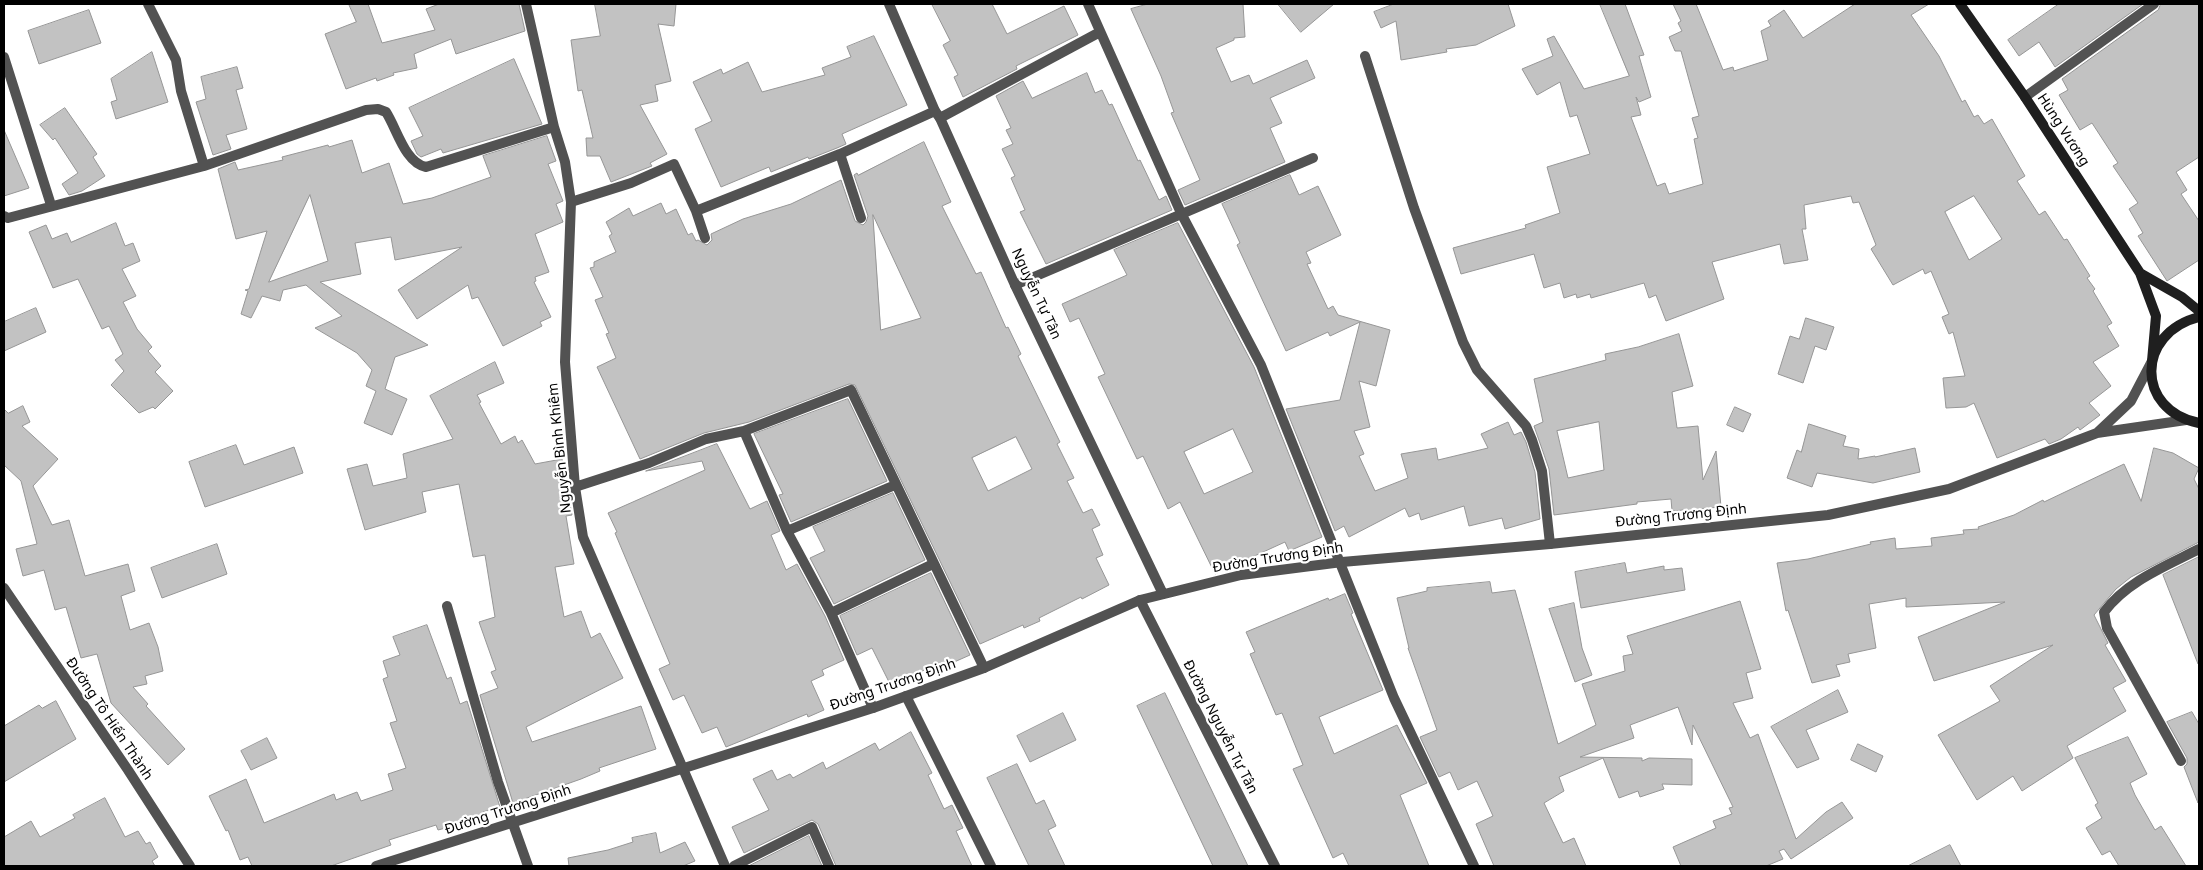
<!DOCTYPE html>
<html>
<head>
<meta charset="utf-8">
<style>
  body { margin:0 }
  #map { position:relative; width:2203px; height:870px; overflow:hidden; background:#fff; font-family:"Noto Sans",sans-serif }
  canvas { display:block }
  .frame { position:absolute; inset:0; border:5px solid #000; pointer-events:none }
</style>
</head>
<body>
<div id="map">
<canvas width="2203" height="870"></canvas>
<div class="frame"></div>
</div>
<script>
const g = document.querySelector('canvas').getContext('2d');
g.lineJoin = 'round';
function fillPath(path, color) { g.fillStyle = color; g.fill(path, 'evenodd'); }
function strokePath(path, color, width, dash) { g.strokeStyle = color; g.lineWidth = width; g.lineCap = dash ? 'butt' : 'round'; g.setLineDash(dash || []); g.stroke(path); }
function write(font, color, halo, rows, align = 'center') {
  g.font = font + ' "Noto Sans",sans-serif'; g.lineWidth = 4.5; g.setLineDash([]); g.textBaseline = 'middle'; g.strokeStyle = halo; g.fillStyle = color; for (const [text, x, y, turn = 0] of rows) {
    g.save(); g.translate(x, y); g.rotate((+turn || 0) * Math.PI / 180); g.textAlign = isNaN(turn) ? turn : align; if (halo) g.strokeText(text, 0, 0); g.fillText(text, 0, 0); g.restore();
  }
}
const building = new Path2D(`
  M349,4H368L382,43L435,30L426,9L439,4H519L525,31L456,54L451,39L414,54L417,68L393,73L394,75L377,81L376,78L346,89L325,34L356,22Z
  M595,4H676L674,26L658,24L671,81L655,85L658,101L640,105L667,154L650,163L652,166L611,182L600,156H587L586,138H593L582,90L578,91L571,40L600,36Z
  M932,4H992L1007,34L1064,6L1078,35L1016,66L1017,69L963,97L954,77L958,75L943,45L950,41Z
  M1148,4H1243L1245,37L1234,38V40L1216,48L1231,82L1249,75L1253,84L1307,60L1315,78L1270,98L1282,123L1270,128L1285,162L1185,205L1178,190L1200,180L1171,113L1174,112L1161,76L1131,9Z
  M1278,4H1334L1301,32Z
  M1394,4H1508L1515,26L1476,45L1446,49L1447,52L1401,60L1396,21L1381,28L1374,12Z
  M1600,4H1625L1644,55L1639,56L1651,97L1639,102L1636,97L1641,115L1631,117L1657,186L1665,183L1669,194L1703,184L1694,139L1698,138L1692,118L1699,116L1681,51H1675L1669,37L1682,31L1678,23L1681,21L1673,4H1696L1723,70L1733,67L1734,71L1768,60L1761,31L1771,26L1768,21L1784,10L1803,38L1855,4H1929L1911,15L1939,56L1962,102L1965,100L1974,117L1978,115L1984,124L1992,119L2025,176L2017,181L2039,215L2045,211L2064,240L2067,239L2090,276L2087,278L2095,289L2093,291L2112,323L2107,326L2119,346L2093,362L2111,386L2089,403L2100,415L2080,430L2078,427L2061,439L2049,444L2045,439L1997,458L1974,403L1966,407L1946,408L1943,378L1965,376L1953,332L1949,334L1942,317L1949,314L1931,271L1925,274L1923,269L1893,285L1871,249L1876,245L1859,202L1853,203L1851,196L1804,205L1806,229H1802L1808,260L1784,264L1780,244L1712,262L1724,299L1666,321L1656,295L1649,298L1644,283L1591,298L1590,294L1577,298L1576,294L1564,298L1560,283L1544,288L1534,254L1461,274L1453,248L1526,228L1525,225L1560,213L1547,167L1590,154L1577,115L1570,117L1560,82L1537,95L1522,69L1553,56L1547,39L1554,36L1584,89L1629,76ZM1974,196L2002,239L1969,260L1945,212Z
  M2059,4H2143L2055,67L2039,42L2019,56L2008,40Z
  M2161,4H2199V157L2176,172L2187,190L2181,194L2199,221V260L2167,281L2138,236L2143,233L2129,209L2138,203L2113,166L2118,163L2092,123L2080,130L2059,95L2068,90L2062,79L2158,10Z
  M89,10L101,43L39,64L28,31Z
  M874,36L907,105L842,134L846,144L837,148L809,159L808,157L771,172L769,167L721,187L695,129L712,121L693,82L721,69L723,74L748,62L762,92L825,75L822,68L851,57L847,47Z
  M152,52L168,102L116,119L111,102L117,100L111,79Z
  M514,59L542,124L443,153L441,149L421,157L417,154L411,141L423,136L409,108Z
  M237,67L243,88L236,90L247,129L226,135L231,149L213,155L196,102L206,99L201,77Z
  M1087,73L1095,93L1102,90L1109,105L1112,104L1138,161L1140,160L1159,200L1166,196L1172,210L1046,264L1020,212L1025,210L1011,178L1015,176L1002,149L1013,144L1006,130L1011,128L996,96L1023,81L1032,98Z
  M65,108L97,154L93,157L105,176L82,191L69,195L62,184L78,173L55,138L53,140L40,125Z
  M4,130L29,188L4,196Z
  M547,136L556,161L548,164L563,201L556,204L563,222L535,234L549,272L535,277L536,281L534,282L551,317L540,322L542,326L503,346L478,297L472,299L468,285L417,319L398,290L462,247L395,260L391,237L355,243L361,274L320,282L428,345L395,357L385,389L407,399L392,435L364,423L376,391L366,386L372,370L357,353L315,328L342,316L306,285L283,290L280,301L262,296L251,318L241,314L248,291L245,290L249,289L267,231L236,239L218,169L235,162L238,170L283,160L282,157L328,145L329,147L352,140L362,173L389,163L403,204L432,198L491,177L483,156ZM310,195L328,261L269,282Z
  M924,142L951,202L942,206L976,274L981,272L1006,328L1008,327L1021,354L1018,356L1060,442L1057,444L1074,478L1067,481L1083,513L1092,509L1100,525L1092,529L1103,555L1096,558L1109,585L1082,599L1081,597L1039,618L1040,621L1024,628L1023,625L980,644L855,385L849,384L749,422L704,433L640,459L597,367L616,358L606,334L609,333L595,300L603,297L590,268L594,267V262L616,252L609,236L612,234L606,222L629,208L633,216L661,203L666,214L676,209L688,235L692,233L696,241L698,240L707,245L712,240L711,234L743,219L791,204L841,180L855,221L863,225L866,222L868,216L854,175L857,173L858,175ZM873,215L921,318L881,330ZM1016,437L1032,469L988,491L972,458Z
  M1290,175L1299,195L1318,186L1341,235L1306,252L1311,263L1307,264L1328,309L1333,306L1338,315L1390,330L1376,386L1359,381L1370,427L1354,431L1364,454L1359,456L1375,491L1408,478L1401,454L1436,448L1438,460L1488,448L1481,434L1508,422L1514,435L1521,432L1526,442L1535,472L1540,519L1505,529L1502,518L1469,526L1464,506L1421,520L1419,513L1409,517L1405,508L1349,537L1344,526L1335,531L1286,409L1340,400L1360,322L1330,336L1328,332L1286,351L1237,245L1240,243L1222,204Z
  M116,223L125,246L133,243L140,261L122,269L136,296L123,302L137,329L152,347L148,351L161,366L155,372L173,391L155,409L153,407L139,413L111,385L124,371L115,360L123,354L109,326L102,329L78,279L53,288L29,232L46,225L52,239L67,233L71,242Z
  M1178,223L1254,367L1322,537L1289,551L1285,542L1215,574L1180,502L1168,509L1143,456L1137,459L1098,377L1105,374L1079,318L1070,322L1062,304L1127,275L1114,250ZM1233,429L1253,472L1204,494L1184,452Z
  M36,308L46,332L4,351V322Z
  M1806,318L1834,327L1826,350L1815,346L1803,383L1778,374L1790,336L1799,339Z
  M1679,334L1693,386L1672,392L1677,428L1698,426L1703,480L1716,451L1721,507L1672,511L1671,499L1637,502V504L1554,515L1549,469L1534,426L1543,422L1534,379L1606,360L1605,354L1638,347ZM1599,422L1604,470L1568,478L1557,431Z
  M495,362L504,383L477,395L481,402L479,403L501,444L515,436L518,443L522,440L535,464L562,459L572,515L566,516L574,564L555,567L564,617L581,611L591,638L600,633L623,678L526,727L532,742L641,706L656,749L599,768L600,771L581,779L513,803L480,695L498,688L491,672L496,670L479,622L495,617L485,555L473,557L459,484L422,492L426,512L365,530L347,469L367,464L373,486L407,478L403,454L453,439L430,396Z
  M848,399L887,481L791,522L779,495L783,494L754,434Z
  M23,406L30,422L22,426L58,459L33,486L52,525L69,520L85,576L128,564L135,591L121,596L130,630L149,623L158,647L163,671L145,676L147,684L133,687L148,704L146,706L185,749L168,765L111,703L97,654L81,658L66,607L55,610L44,570L23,576L16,549L37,544L21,481L4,465V409L8,413Z
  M1735,407L1751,414L1743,432L1727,425Z
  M1809,424L1846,436L1843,446L1859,449L1858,459L1875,456V457L1915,448L1920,472L1873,483L1817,473L1812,487L1787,478L1797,450L1801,452Z
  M717,444L750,509L767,501L780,531L771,535L786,570L797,564L825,616L844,660L822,670L824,675L811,681L824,710L808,717L807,714L726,747L717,727L702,733L684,695L673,700L659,669L670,664L615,533L617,532L608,513L705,470L702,461L646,471Z
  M236,445L244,465L294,447L303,473L205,507L189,462Z
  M2154,448L2173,453L2199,468L2194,479L2199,489V542L2131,577L2116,589L2094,615L2108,643L2105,645L2126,681L2113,688L2126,711L2067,746L2073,758L2022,791L2013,776L1977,800L1938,735L2000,701L1990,686L2053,645L1934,681L1918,637L2005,602L1906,607V598L1869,604L1876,648L1848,654L1850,662L1836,665L1840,676L1812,683L1788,610L1786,611L1777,563L1808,559L1871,544L1870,542L1895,538L1896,549L1932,546L1931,538L1964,534L1963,530L1979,529L1978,527L2014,515L2043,500L2044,502L2124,464L2141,501Z
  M893,493L925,560L834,604L810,558L825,551L813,527Z
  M217,544L227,574L162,598L151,568Z
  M2199,557V664H2198L2163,575Z
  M1625,563L1627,573L1664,566V570L1682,568L1685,590L1581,608L1575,572Z
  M931,573L970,655L943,667L942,665L934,669L933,666L891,686L872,648L857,655L840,616Z
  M1490,582L1492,593L1515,590L1558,744L1596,725L1582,684L1625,671L1623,656L1633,654L1627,636L1740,601L1761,669L1746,673L1753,698L1733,703L1750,738L1758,734L1796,839L1826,812L1842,802L1853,818L1791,859L1784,849L1779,851L1783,859L1766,866H1681L1673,847L1716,828L1713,821L1732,814L1729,808L1733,807L1693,725L1692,745L1678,707L1630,725L1634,738L1580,757L1642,758V761L1649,758L1692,759V785L1662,784L1664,789L1640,797L1638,791L1619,798L1603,758L1559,777L1564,791L1544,803L1563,843L1574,838L1586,866H1494L1476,824L1493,816L1477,781L1458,790L1450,772L1439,777L1420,737L1437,730L1408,648H1409L1397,598L1427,591V588Z
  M1345,594L1353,613L1351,614L1383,690L1319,717L1334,754L1397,725L1427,783L1400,795L1429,866H1349L1343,853L1333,858L1293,769L1303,765L1282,713L1276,715L1250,654L1255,652L1246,632L1328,598L1329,600Z
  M1574,603L1582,648L1592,675L1575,682L1549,609Z
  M427,625L447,679L451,677L460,704L467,701L500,807L483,812L484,818L438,830L436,825L389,840L391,845L331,866H252L248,857L240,860L228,830L226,831L209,796L246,779L264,823L334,794L336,800L357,792L361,801L393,790L388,774L406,768L390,723L397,721L383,679L388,677L383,661L400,655L393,637Z
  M1838,690L1848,712L1806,730L1819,759L1797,768L1771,727Z
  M1165,693L1248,866H1213L1137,706Z
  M56,701L76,739L4,782V726L39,705L42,708Z
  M2192,712L2199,724L2198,803L2184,767L2187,764V758L2167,722Z
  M1063,713L1076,740L1030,762L1017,736Z
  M911,732L932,773L928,775L944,809L952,805L963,828L956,831L972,866H836L818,824L812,820L744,853L732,827L769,810L753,779L772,770L777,780L790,774L793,778L823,762L826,769L875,743L879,750Z
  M2128,737L2147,774L2130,783L2135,795L2155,830L2161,826L2186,866H2119L2110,851L2102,855L2086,828L2102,818L2095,805L2098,803L2075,758Z
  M267,738L277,758L251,770L241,751Z
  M1858,744L1883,756L1876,772L1851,760Z
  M1017,764L1036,804L1044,800L1056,826L1048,830L1065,866H1029L987,778Z
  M105,798L125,837L138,831L146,844L150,842L158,857L152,861L155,866H4V837L31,821L40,837L75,818L73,815Z
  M656,833L660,853L685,842L695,861L683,866H569L568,858L608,850L633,842L632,838Z
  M809,836L822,866H749Z
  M1950,845L1961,866H1908Z`);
fillPath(building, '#c2c2c2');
strokePath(building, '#969696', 1);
strokePath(new Path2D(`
  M148,4L176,60L181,91L204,166
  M526,4L554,127L565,162L571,202L565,362L575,487L583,537L725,866
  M1088,4L1181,213L1261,365L1394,698L1474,866
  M1365,56L1414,208L1463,342L1477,370L1526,426L1532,440L1542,471L1550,544
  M4,57L51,205
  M2025,97L2154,4
  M940,118L1100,32
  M840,154L861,218
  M571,202L631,183L674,164L696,211L840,154L935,111
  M696,211L705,238
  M4,216L8,218L204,166L366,110L378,109L386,112C397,129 405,163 426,167L554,127
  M1015,285L1313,158
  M744,431L787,531L831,613L873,708
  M575,487L649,463L706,439L744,431L851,390L984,668
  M787,531L895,485
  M1140,600L1275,866
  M447,606L498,782L528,866
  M831,613L933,564
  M906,696L991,866
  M2181,761L2107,628L2104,612C2127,581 2166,566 2199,549
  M734,866L812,827L829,866`), '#525252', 10);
strokePath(new Path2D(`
  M889,4L935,111L940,118L1015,285L1163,594
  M2097,433L2131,401L2152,361
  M4,588L128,770L190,866
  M376,866L873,708L984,668L1140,600L1241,575L1342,562L1550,544L1828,515L1949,489L2097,433L2186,420`), '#525252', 10);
strokePath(new Path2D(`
  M1960,4L2025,97L2140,273L2156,316L2152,361
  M2140,273L2182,297L2199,311
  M2199,317C2136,333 2135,410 2199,423`), '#1f1f1f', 10);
write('14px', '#000', '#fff', [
  ["Hùng Vương",2063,130,57],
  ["Nguyễn Tự Tân",1036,294,65],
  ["Nguyễn Bình Khiêm",560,448,-96],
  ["Đường Trương Định",1681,516,-6],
  ["Đường Trương Định",1278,558,-9],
  ["Đường Trương Định",893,685,-19],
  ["Đường Tô Hiến Thành",109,719,56],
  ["Đường Nguyễn Tự Tân",1220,727,63],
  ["Đường Trương Định",508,810,-18]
]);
</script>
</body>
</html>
